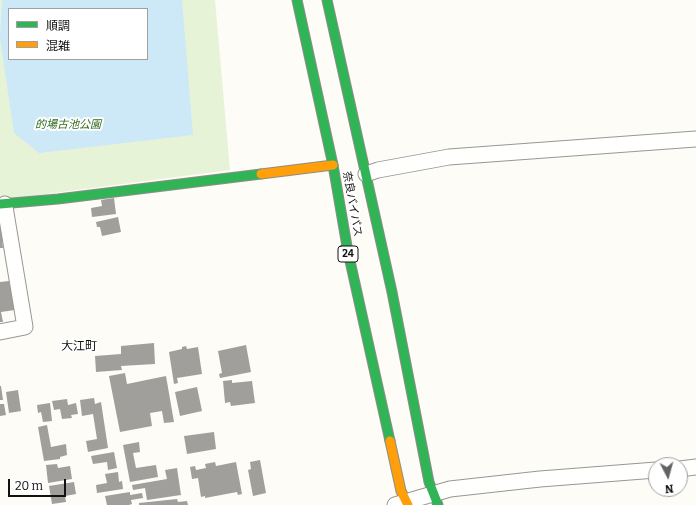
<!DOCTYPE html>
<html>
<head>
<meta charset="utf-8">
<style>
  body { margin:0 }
  #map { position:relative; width:696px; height:505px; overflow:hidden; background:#fdfcf7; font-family:Bitter,"Noto Sans JP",serif }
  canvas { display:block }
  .legend { position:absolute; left:8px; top:8px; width:140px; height:52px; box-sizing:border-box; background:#fff; border:1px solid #a0a0a0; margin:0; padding:5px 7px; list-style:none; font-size:12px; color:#111 }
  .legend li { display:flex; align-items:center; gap:8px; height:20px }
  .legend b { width:20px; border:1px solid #a0a0a0 }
  .north { position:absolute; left:648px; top:457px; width:40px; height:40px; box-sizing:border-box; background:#fff; border:1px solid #a0a0a0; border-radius:50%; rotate:174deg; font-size:11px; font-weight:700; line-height:16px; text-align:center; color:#111 }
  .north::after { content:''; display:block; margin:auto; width:14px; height:18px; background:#646362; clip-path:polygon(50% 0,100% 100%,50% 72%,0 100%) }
  .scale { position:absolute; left:8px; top:479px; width:58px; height:18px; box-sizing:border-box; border:2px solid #111; border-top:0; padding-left:5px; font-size:12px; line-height:14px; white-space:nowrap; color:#111; -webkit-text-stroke:3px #fff; paint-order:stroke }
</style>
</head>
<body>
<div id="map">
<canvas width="696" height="505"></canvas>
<ul class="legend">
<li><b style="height:5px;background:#30b455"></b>順調</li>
<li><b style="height:5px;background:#ff9f0a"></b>混雑</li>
</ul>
<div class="north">N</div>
<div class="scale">20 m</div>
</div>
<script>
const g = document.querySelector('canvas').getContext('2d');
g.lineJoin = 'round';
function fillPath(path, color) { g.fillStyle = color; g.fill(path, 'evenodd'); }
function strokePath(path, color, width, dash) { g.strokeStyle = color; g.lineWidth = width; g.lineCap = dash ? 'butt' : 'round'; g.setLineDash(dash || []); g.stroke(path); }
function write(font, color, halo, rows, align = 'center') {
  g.font = font + ' Bitter,"Noto Sans JP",serif'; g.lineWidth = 4; g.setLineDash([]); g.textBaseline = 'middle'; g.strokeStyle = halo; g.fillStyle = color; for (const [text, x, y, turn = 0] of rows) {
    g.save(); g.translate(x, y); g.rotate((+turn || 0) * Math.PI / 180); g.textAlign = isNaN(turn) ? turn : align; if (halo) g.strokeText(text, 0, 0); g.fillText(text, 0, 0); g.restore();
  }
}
fillPath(new Path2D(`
  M0,0H215L230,170L0,200ZM9,9H147V59H9Z`), '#e7f3d7');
fillPath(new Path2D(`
  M2,0H182L193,135L39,153L14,133L0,38ZM9,9H147V59H9Z`), '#cde8f7');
fillPath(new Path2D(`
  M114,198L116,214L92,217L91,208L102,206L101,200Z
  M118,217L121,232L102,236L100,227H97L96,222Z
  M0,229H1L3,248H0Z
  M9,281L15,310L1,312L3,322H0V282Z
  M154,343L155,364L121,366L122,370L96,372L95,356L121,354V346Z
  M246,345L251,372L220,378L219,374L222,373L218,351Z
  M186,346L187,349L198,347L202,374L177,378L178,383L174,384L169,352L182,349V347Z
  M125,373L127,384L161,377L166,376L174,422L164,423L162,411L150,413L152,426L120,432L109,376Z
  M232,380V383L252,381L255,403L231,406L230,402L225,403L223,381Z
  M0,386H1L3,400H0Z
  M197,387L202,411L180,416L175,392Z
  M18,390L21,411L9,413L6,392Z
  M94,398L95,404L101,402L108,448L88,452L86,441L97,439L93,414L82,416L80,400Z
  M67,399L68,405L76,403L78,414L71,415L72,418L62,419L60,409L54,410L52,401Z
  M50,403L52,421L43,422L41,412L38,413L37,405Z
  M0,404H4L6,415L0,416Z
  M47,425L51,447L66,444L67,455L60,457V459L44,461L38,427Z
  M214,432L216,449L187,454L184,436Z
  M139,442L140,452L133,453L136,468L156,465L158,477L130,482L123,445Z
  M114,452L117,468L108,470L107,462L93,464L91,456Z
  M260,460L266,493L253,496L248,470L251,469L250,462Z
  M215,462L216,466L236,462L242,494L238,495L237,492L205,498V496L201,497L198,478L192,479L190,467L195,466L196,470L206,468L205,464Z
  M57,464L58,468L70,466L72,479L48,483L46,465Z
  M177,468L181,495L147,500L145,488L133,490L132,485L167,479L165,470Z
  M118,472L119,482L122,481L123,489L97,493L96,485L107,483L105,474Z
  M74,482L76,494L65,496L66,502L52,504L49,486Z
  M130,492V495L142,493L143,498L131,500L132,504L129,505H107L105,496Z
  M177,499L178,502L187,501L188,505H139V503Z`), '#a19f9c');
const street = new Path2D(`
  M366,174L378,170L449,157L696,139
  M0,332L25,327L6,213L5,204
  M680,469L696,467
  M395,505L450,489L540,479L656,470`);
const fast = new Path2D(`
  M297,0L333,165L348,252L390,441
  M327,0L392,292L429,482L438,505
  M0,204L58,199L261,174`);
const slow = new Path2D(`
  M261,174L333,165
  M390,441L401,491L408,505`);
strokePath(street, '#979795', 17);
strokePath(fast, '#8e8d8b', 11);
strokePath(slow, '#8e8d8b', 11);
strokePath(street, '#fffffe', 15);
strokePath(fast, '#30b455', 9);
strokePath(slow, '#ff9f0a', 9);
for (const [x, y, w] of [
  [348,254,20]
]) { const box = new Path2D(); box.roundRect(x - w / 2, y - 8, w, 16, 3); g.fillStyle = '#fff'; g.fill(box); strokePath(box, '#111', 1); }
write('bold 10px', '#111', null, [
  ["24",348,254]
]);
write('italic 11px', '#2f6b1f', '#fff', [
  ["的場古池公園",68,125]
]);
write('11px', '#111', '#fff', [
  ["奈良バイパス",352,204,80]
]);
write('12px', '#111', '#fff', [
  ["大江町",79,347]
]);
</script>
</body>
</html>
